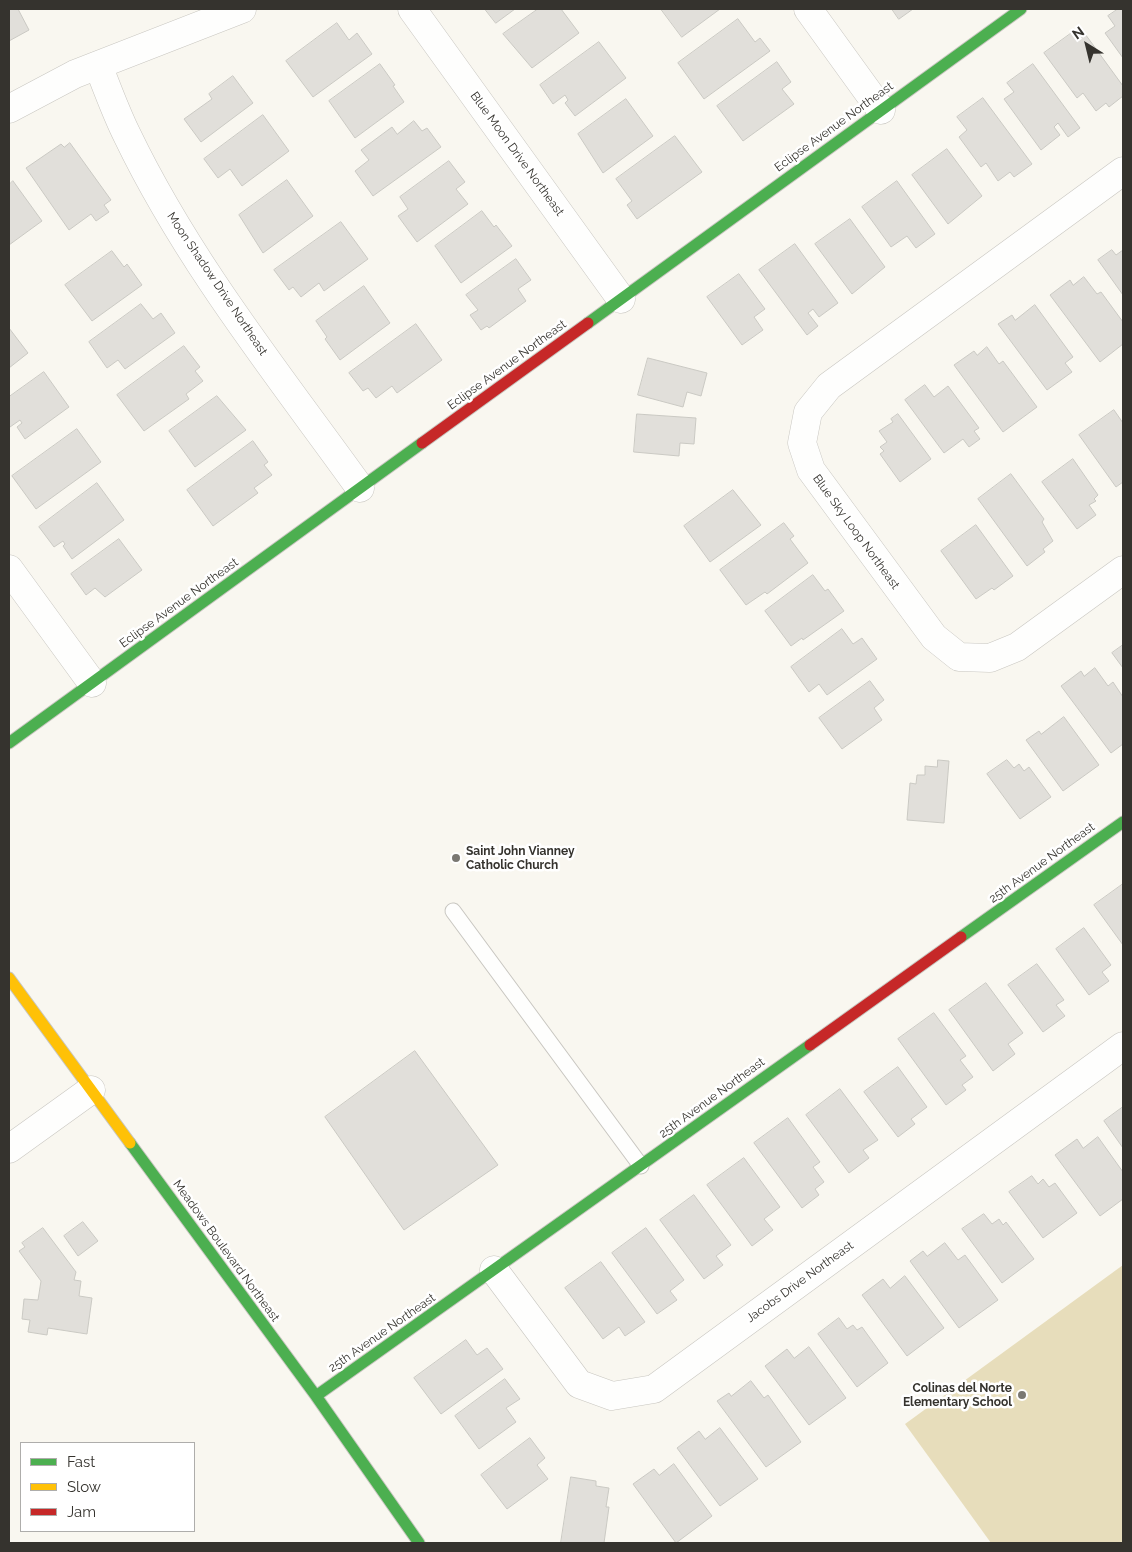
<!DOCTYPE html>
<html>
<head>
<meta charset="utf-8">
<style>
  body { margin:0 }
  #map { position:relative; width:1132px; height:1552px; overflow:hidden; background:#f9f7f0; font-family:Raleway,sans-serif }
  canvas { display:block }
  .frame { position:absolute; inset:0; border:10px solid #35332e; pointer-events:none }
  .legend { position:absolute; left:20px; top:1442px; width:175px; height:90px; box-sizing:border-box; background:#fff; border:1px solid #aeadab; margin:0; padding:6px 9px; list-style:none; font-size:15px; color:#35332e }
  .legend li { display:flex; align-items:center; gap:10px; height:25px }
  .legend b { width:25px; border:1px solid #aeadab }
  .north { position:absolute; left:1062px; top:20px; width:50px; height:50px; -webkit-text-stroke:4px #fff; paint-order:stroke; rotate:324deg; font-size:14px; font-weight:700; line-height:20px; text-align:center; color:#35332e }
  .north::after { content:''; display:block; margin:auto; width:18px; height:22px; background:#35332e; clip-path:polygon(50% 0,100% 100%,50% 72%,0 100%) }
</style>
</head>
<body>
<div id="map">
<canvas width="1132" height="1552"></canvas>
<div class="frame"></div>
<ul class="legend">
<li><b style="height:6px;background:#4caf50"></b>Fast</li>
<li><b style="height:6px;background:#ffc107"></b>Slow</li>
<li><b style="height:6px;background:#c62828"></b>Jam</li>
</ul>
<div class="north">N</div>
</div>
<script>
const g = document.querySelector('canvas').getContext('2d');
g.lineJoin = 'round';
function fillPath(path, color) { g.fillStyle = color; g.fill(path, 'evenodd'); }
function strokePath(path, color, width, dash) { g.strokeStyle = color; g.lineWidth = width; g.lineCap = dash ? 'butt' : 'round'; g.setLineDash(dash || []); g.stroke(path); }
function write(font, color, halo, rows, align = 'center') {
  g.font = font + ' Raleway,sans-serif'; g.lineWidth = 5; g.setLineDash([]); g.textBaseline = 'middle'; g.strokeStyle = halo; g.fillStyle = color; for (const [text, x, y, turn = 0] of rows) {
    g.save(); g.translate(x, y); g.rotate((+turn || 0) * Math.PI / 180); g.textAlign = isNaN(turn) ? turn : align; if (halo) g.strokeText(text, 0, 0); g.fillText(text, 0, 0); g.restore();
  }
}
fillPath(new Path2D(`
  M1123,1265V1543H991L905,1424Z`), '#e7ddbb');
const building = new Path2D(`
  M9,9H18L29,30L9,41Z
  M485,9H515L496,23Z
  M538,9H561L579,33L532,68L503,34Z
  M661,9H720L682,37Z
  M892,9H913L899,19Z
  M1118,9H1123V58L1105,33L1115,26L1108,16Z
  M738,19L755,42L760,38L770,51L704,99L678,63Z
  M337,23L349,40L357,33L372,54L313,97L286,61Z
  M1080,27L1123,86V96L1109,107L1106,103L1096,111L1083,93L1077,98L1044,53Z
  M599,42L626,78L575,116L565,103L568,100L565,95L553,104L540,85Z
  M777,62L791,82L782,89L794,104L743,141L717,106Z
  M380,64L395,85L393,86L404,102L355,138L329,101Z
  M1033,64L1080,128L1068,137L1058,123L1054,127L1060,135L1041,150L1004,99L1014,92L1007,83Z
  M233,76L253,103L201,142L184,119L212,99L209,94Z
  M983,98L1032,164L1014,177L1010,172L998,181L986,163L981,167L959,137L967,130L957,117Z
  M626,99L653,136L603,173L578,134Z
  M263,115L289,151L242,186L230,169L218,178L204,159Z
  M414,121L422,131L427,128L441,147L373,196L355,171L369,160L361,150L392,127L397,134Z
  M675,136L702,172L637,219L627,205L632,201L616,179Z
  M70,143L111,200L104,205L109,212L96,221L91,214L69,230L26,168L61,144L64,147Z
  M947,149L982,196L948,224L912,175Z
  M449,161L465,182L456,189L468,204L417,242L398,216L408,209L400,197Z
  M287,180L313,216L263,253L239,215Z
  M13,181L42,221L9,245V185Z
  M897,181L935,234L916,248L907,236L891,247L862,207Z
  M482,211L494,227L496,225L512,246L461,283L435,246Z
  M850,219L885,267L852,294L815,244Z
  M341,222L368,259L324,291L319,283L301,297L293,287L289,290L274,270Z
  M795,244L838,303L819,317L813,309L808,313L818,326L807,335L759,270Z
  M1112,250L1116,255L1123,250V295L1098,260Z
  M112,251L124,267L127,264L142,285L92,321L65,285Z
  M516,259L531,280L518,289L526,301L489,328L487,326L481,330L470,315L478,310L466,295Z
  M739,274L765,309L754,317L763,330L742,345L707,297Z
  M1084,277L1097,294L1101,292L1123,322V344L1100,362L1050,295L1070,280L1073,285Z
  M364,286L390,323L340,360L325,339L327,337L316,321Z
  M141,304L153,319L161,313L175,333L125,369L118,360L107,368L89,342Z
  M1035,305L1073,357L1065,363L1072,372L1047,390L998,324L1012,315L1015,320Z
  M416,324L442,360L397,393L392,386L376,398L368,388L363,391L349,373Z
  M9,328L28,353L9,368Z
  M184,346L200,367L195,371L203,381L186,394L189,399L144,431L117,395Z
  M987,347L999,364L1003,361L1037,407L1003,432L954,365L974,351L977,355Z
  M648,358L707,373L701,396L687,392L683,407L638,395Z
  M44,372L69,407L25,439L17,427L22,423L20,420L10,427L9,426V397Z
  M925,385L934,397L948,386L979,428L974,431L980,439L969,447L963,439L944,453L905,400Z
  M217,396L246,430L195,467L169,431Z
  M1114,410L1123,423V482L1116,487L1079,435Z
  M637,414L696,418L694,444L680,443L679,456L634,452Z
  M898,414L931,459L900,482L880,454L884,451L880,447L887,442L879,431L893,422L891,419Z
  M77,429L101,462L36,509L12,476Z
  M253,441L268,462L264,465L272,475L254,488L258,493L213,526L187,490Z
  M1073,459L1098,495L1094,499L1096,501L1089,505L1096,515L1077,529L1042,482Z
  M1011,474L1044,519L1042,522L1053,541L1043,549L1045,552L1027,566L978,499Z
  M97,483L124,520L72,559L63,546L65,544L63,541L54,547L39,527Z
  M733,490L761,525L710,562L684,526Z
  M784,523L794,536L790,539L808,563L767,594L765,592L746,605L720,570Z
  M976,525L1013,576L994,590L992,588L976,599L941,551Z
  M119,539L142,570L105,597L95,588L86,595L71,574Z
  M813,575L825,591L828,589L844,611L803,640L802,638L791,646L765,611Z
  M842,629L853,644L862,638L877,659L827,695L819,684L809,692L791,667Z
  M1123,645V668L1112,653Z
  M1095,668L1108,686L1113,682L1123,697V744L1111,753L1061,686L1081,671L1084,676Z
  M870,681L884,700L874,708L882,720L842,749L819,718Z
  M1064,717L1099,765L1063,791L1026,740L1039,731L1041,734Z
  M938,760L949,761L944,823L907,820L910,783L916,784L917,775H925V766L937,767Z
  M1007,760L1014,768L1019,764L1024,771L1029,767L1051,797L1020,819L987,774Z
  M1123,884V945L1094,905Z
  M1084,928L1111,965L1102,972L1109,981L1089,995L1056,949Z
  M1037,964L1064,1000L1056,1005L1065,1016L1043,1032L1008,985Z
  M986,983L1023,1033L1008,1044L1015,1054L993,1071L949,1010Z
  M934,1013L966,1056L960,1060L973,1077L962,1085L966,1090L946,1105L898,1039Z
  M415,1051L498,1165L404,1230L325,1117Z
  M898,1067L927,1107L911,1119L915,1124L898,1137L864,1092Z
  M840,1089L878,1140L863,1150L869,1158L849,1173L806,1115Z
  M1123,1107V1148L1104,1121Z
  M788,1118L820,1162L813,1167L824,1182L815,1189L819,1195L802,1208L754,1143Z
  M1098,1137L1123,1172V1199L1100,1216L1055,1155L1077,1139L1083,1148Z
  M744,1158L780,1207L764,1219L773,1230L752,1246L707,1185Z
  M1032,1176L1038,1184L1043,1179L1049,1187L1055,1183L1077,1213L1043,1238L1009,1192Z
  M694,1195L731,1245L716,1256L723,1265L704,1279L660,1220Z
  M984,1214L992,1224L999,1219L1003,1225L1006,1222L1034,1259L1002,1283L962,1229Z
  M83,1222L98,1241L78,1256L64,1236Z
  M43,1228L76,1272L74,1280L81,1281L79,1296L92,1298L87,1334L48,1328L47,1335L28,1332L30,1320L22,1319L24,1299L38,1300L41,1281L19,1251L25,1247L22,1243Z
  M646,1228L684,1280L670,1291L677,1300L657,1314L612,1253Z
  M945,1243L958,1260L965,1255L998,1300L959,1328L910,1261L923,1251L927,1256Z
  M601,1262L645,1322L625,1336L619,1327L603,1339L565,1288Z
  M905,1276L944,1328L907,1356L862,1295L883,1279L890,1288Z
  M839,1318L847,1329L853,1325L857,1330L862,1327L888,1363L857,1387L818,1334Z
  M466,1340L477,1355L487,1348L503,1369L441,1414L414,1378Z
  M809,1347L846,1398L809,1425L765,1366L787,1349L794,1358Z
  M505,1379L520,1399L506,1408L516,1422L479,1449L455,1416Z
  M751,1381L764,1398L768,1395L801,1442L766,1467L717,1401L729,1393L731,1396Z
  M720,1428L758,1479L720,1506L677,1448L699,1431L705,1439Z
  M530,1438L545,1458L537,1465L548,1479L507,1509L481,1475Z
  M674,1464L712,1516L676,1543L633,1484L654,1469L659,1475Z
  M571,1477L596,1481V1486L609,1488L606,1507H609L604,1543H561Z`);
fillPath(building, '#e1dfda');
strokePath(building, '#cac9c3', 1);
const lane = new Path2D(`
  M453,911L641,1166`);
const street = new Path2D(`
  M412,9L621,299
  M808,9L881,110
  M98,65C107,88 116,113 127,135C188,262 278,374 360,488
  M9,109L75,74L242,9
  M1123,171L829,386L808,412L802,443L811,470L934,637L959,657L990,658L1017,647L1123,570
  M9,569L92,683
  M9,1149L91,1090
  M494,1270L579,1384L612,1396L654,1389L1123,1046`);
const fast = new Path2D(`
  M588,323L1021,9
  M9,743L422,443
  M961,937L1123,822
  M130,1143L316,1396L419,1543
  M316,1396L810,1045`);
const slow = new Path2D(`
  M9,978L130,1143`);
const jam = new Path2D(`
  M422,443L588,323
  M810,1045L961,937`);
strokePath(lane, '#c8c6c0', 17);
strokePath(street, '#c8c6c0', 29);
strokePath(fast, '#c8c6c0', 13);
strokePath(slow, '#c8c6c0', 13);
strokePath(jam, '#c8c6c0', 13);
strokePath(lane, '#fefefd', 15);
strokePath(street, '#fefefd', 28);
strokePath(fast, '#4caf50', 11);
strokePath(slow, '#ffc107', 11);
strokePath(jam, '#c62828', 11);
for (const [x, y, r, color] of [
  [456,858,5,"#7a7872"],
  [1022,1395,5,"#7a7872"]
]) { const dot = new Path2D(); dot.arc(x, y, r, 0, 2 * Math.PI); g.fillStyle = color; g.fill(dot); strokePath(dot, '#fff', 2); }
write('12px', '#35332e', '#fff', [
  ["Eclipse Avenue Northeast",834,127,-36],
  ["Blue Moon Drive Northeast",517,154,54],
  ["Moon Shadow Drive Northeast",217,284,56],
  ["Eclipse Avenue Northeast",507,365,-36],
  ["Blue Sky Loop Northeast",856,532,54],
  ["Eclipse Avenue Northeast",179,603,-36],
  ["25th Avenue Northeast",1042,863,-36],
  ["25th Avenue Northeast",712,1098,-36],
  ["Meadows Boulevard Northeast",226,1251,54],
  ["Jacobs Drive Northeast",800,1282,-36],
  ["25th Avenue Northeast",382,1333,-35]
]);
write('bold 12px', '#35332e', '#fff', [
  ["Saint John Vianney",466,851],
  ["Catholic Church",466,865],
  ["Colinas del Norte",1012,1388,"right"],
  ["Elementary School",1012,1402,"right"]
], 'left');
</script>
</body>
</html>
